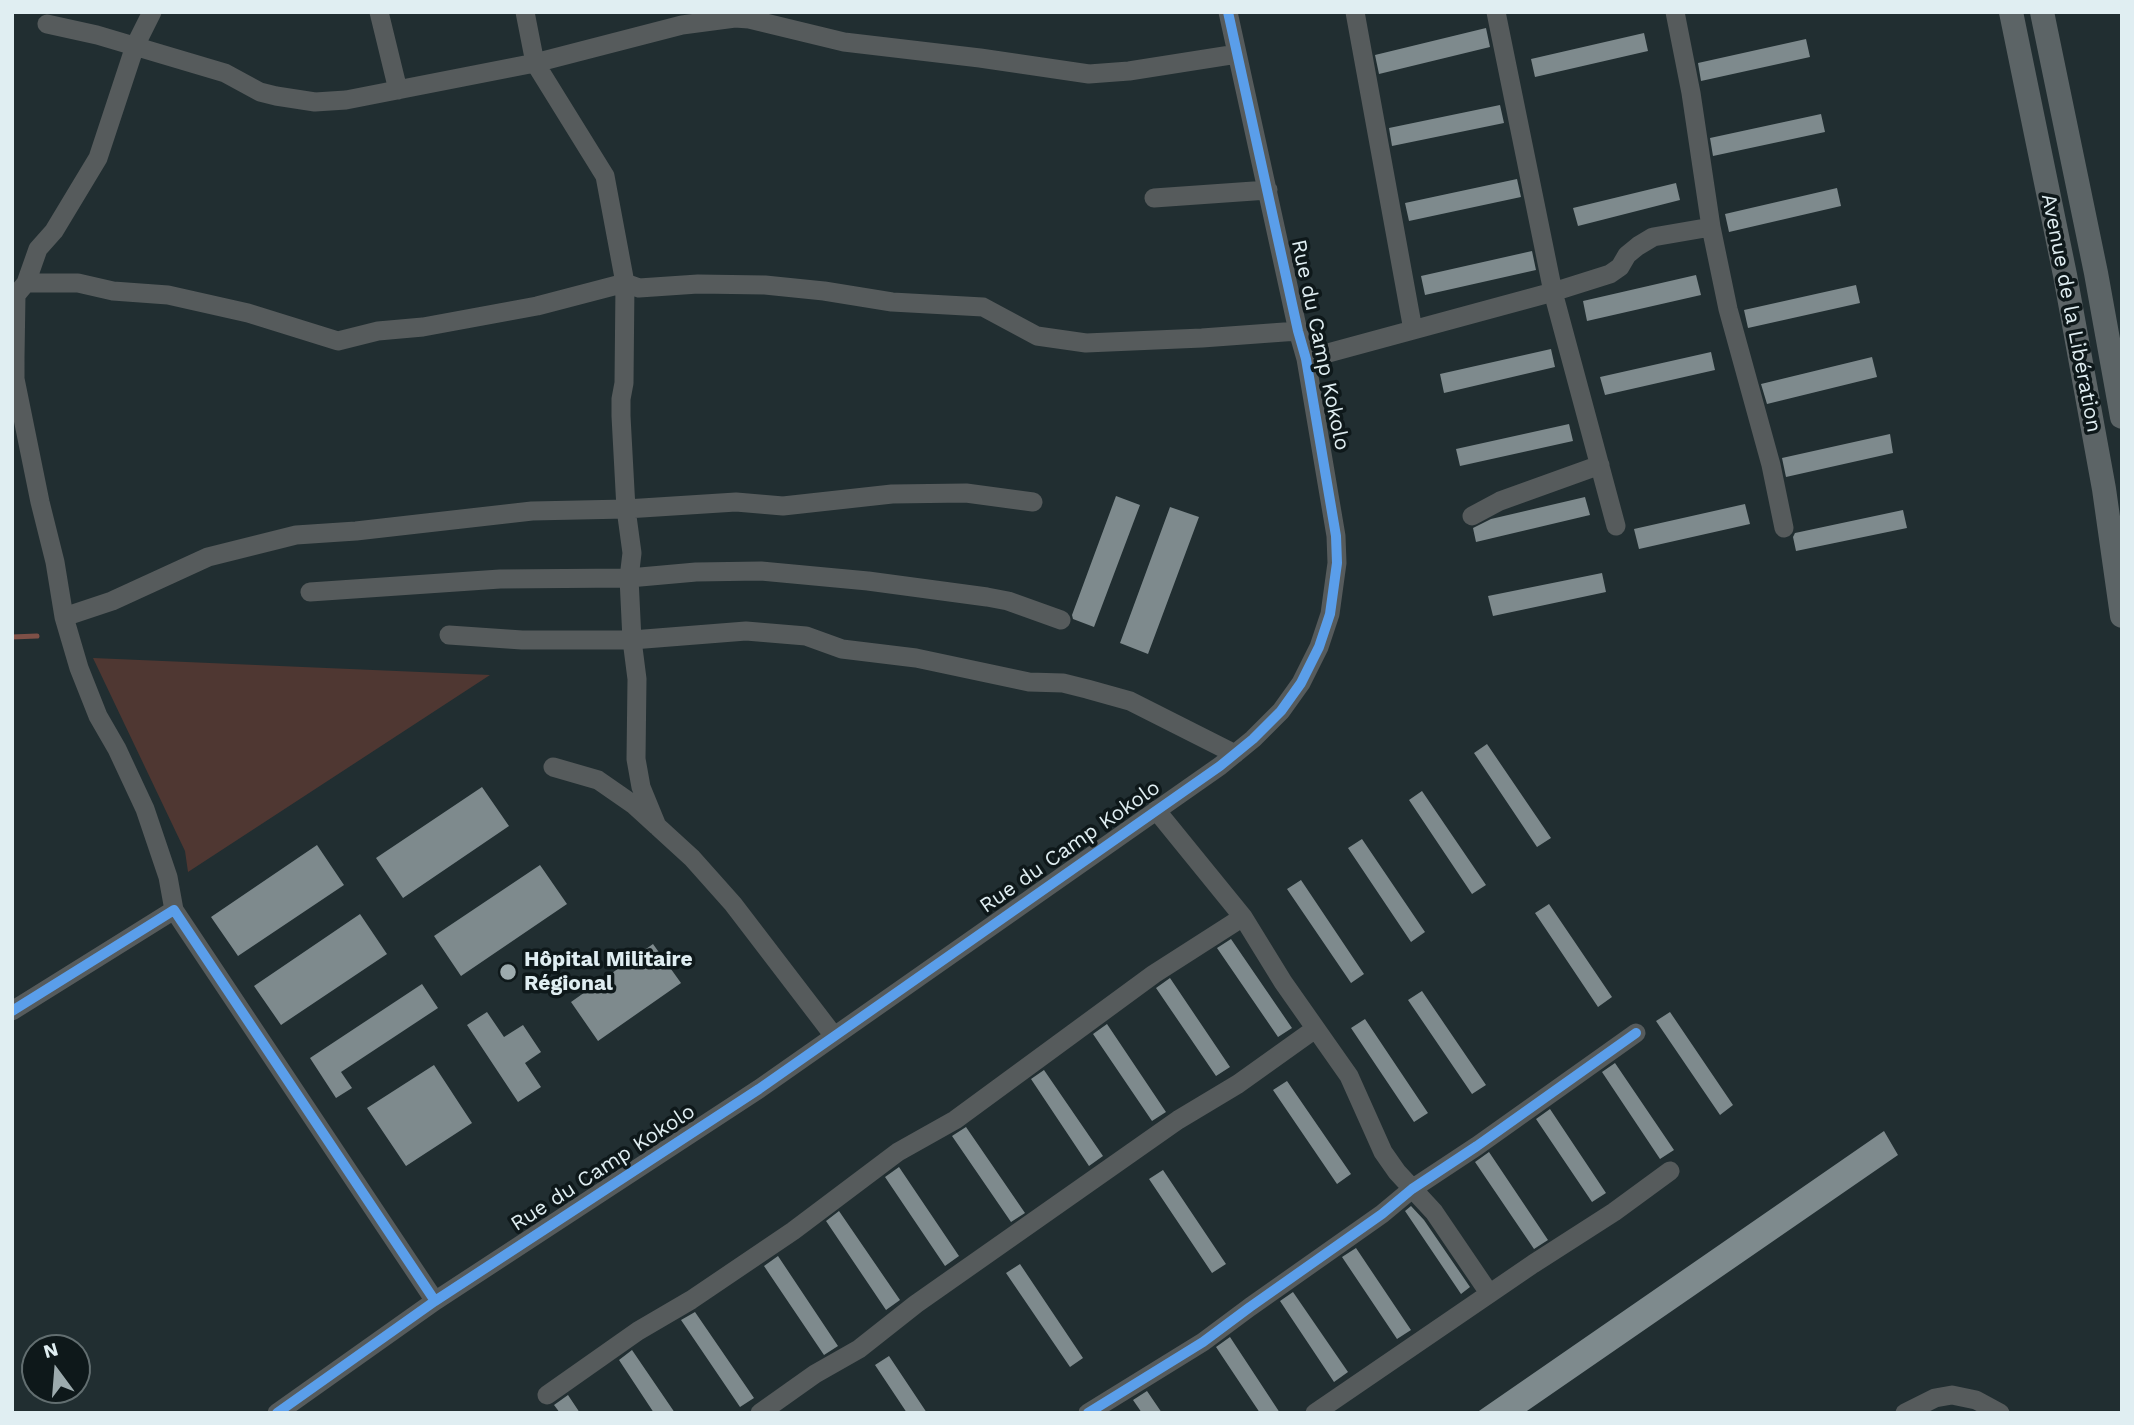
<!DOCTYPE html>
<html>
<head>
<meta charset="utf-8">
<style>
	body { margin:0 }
	#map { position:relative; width:2134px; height:1425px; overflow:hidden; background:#212e31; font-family:"Work Sans",sans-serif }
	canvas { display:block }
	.frame { position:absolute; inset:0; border:14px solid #e0eef2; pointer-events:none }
	.north { position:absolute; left:21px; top:1334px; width:70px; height:70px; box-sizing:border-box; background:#0e181a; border:2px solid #626e70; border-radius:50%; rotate:344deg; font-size:19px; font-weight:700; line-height:28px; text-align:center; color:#e0eef2 }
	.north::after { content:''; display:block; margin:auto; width:24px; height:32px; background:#9dabae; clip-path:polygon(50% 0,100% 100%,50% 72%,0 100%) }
</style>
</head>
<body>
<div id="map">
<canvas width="2134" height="1425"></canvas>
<div class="frame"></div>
<div class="north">N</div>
</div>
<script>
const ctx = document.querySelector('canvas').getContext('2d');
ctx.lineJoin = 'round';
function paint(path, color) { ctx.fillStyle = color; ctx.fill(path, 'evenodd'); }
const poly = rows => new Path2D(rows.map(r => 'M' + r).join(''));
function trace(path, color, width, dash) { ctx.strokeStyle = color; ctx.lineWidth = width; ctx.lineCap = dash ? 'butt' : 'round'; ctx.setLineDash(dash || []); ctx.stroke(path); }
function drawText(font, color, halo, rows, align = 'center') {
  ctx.font = font + ' "Work Sans",sans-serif'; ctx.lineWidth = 7; ctx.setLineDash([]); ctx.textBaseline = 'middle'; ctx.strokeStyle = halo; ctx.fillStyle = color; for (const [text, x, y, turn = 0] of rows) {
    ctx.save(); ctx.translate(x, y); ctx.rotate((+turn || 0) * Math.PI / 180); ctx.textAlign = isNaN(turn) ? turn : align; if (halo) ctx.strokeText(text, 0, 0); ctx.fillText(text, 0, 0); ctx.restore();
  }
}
const green = poly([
	[93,658,490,675,188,872,185,851]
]);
const stream = poly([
	[12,637,37,636]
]);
const building = poly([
	[1486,28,1490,47,1379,74,1375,55],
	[1644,33,1648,51,1535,77,1531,59],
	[1806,39,1810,57,1701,81,1698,63],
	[1500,105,1504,123,1392,146,1389,128],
	[1821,114,1825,132,1713,156,1710,138],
	[1517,179,1521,197,1409,221,1405,203],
	[1676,183,1680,200,1578,226,1573,208],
	[1837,188,1841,206,1729,232,1725,214],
	[1532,251,1536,270,1425,295,1421,276],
	[1696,275,1701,295,1587,321,1583,301],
	[1856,285,1860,303,1748,328,1744,310],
	[1551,349,1555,367,1444,393,1440,374],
	[1711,352,1715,370,1605,395,1600,377],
	[1872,357,1877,377,1767,404,1761,384],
	[1569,424,1573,441,1460,466,1456,449],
	[1890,434,1893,453,1786,477,1782,458],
	[1116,496,1140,505,1094,627,1073,619,1072,615],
	[1585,497,1590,515,1476,542,1473,528,1491,519],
	[1745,504,1750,524,1639,549,1634,529],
	[1170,507,1199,517,1148,654,1120,643],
	[1903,510,1907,528,1796,551,1793,537,1795,533],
	[1602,573,1606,592,1493,616,1488,596],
	[1487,744,1551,838,1537,847,1474,753],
	[482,787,509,826,403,898,376,858],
	[1422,791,1486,885,1472,894,1409,800],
	[1362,839,1425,932,1411,942,1348,848],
	[317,845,344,885,238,956,211,917],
	[540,865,567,904,461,976,434,936],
	[1301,880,1364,974,1351,983,1287,889],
	[1549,904,1612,997,1598,1007,1535,913],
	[360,914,387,954,281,1025,254,986],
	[1231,939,1292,1028,1278,1037,1217,948],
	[653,944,681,983,598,1041,571,1002],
	[1170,978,1230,1067,1216,1076,1156,988],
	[422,984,438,1008,341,1072,352,1088,336,1098,310,1058],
	[1422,991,1486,1085,1472,1094,1408,1000],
	[487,1012,504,1037,523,1025,541,1052,525,1063,541,1087,518,1102,467,1025],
	[1670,1012,1733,1105,1720,1115,1656,1021],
	[1365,1019,1428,1113,1414,1122,1351,1028],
	[1107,1024,1166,1112,1152,1121,1093,1034],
	[1615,1063,1674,1150,1660,1159,1602,1072],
	[434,1065,472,1123,406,1166,367,1108],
	[1044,1070,1103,1156,1089,1166,1031,1079],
	[1287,1081,1351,1174,1337,1184,1273,1090],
	[1550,1109,1606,1193,1592,1202,1536,1119],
	[966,1127,1025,1213,1011,1222,952,1136],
	[1884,1131,1898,1155,1524,1413,1476,1413],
	[1489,1152,1548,1240,1534,1249,1475,1162],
	[899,1167,959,1256,945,1266,885,1177],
	[1163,1170,1226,1264,1212,1273,1149,1179],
	[1411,1206,1424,1220,1470,1287,1461,1294,1405,1211],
	[839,1211,900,1300,886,1310,826,1221],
	[1356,1248,1411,1330,1397,1339,1342,1257],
	[778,1256,838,1346,824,1355,764,1266],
	[1020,1264,1083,1358,1070,1367,1006,1273],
	[1293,1292,1348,1372,1334,1382,1280,1301],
	[695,1312,754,1398,740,1407,681,1320],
	[1230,1337,1280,1413,1260,1413,1216,1347],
	[632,1350,675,1413,654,1413,619,1360],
	[889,1356,927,1413,907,1413,875,1365],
	[1147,1391,1162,1413,1142,1413,1133,1400],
	[568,1395,580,1413,560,1413,554,1405]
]);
const minor = poly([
	[152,12,135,46,98,158,54,231,38,249,26,283,16,295,15,357,15,379,40,502,55,562,64,617,79,668,98,716,117,749,145,809,168,877,174,910],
	[379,12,398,90],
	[525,12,535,63,605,176,625,283,624,383,621,399,621,416,626,509,632,553,629,578,632,640,637,679,636,759,641,787,657,826],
	[1355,12,1413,330],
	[1496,12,1553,292,1616,526],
	[1675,12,1691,93,1711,227,1728,309,1771,465,1784,528],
	[47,24,97,35,225,73,260,92,276,96,315,102,346,100,535,63,682,25,735,18,749,19,844,42,980,58,1089,74,1129,71,1237,54],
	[1154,198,1268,190],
	[26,283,78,283,113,291,168,295,248,313,338,341,378,331,423,327,537,306,625,283,639,288,698,284,765,285,824,291,892,302,983,307,1037,336,1086,343,1202,338,1298,331],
	[1306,359,1553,292,1610,274,1620,267,1627,255,1638,246,1653,237,1711,227],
	[1472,516,1500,501,1600,465],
	[310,592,500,579,629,578,696,572,761,571,868,581,987,597,1008,601,1061,620],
	[64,617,112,601,208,557,296,535,356,531,532,511,626,509,736,502,783,506,892,494,966,493,1033,502],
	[449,635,522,640,632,640,746,631,806,636,842,649,916,658,1029,682,1063,683,1087,689,1130,701,1235,754],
	[553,767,598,780,634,805,692,858,733,904,834,1036],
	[1156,810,1243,917,1283,982,1349,1076,1383,1152,1397,1172,1434,1212,1489,1293],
	[12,1011,174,910,435,1301],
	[547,1395,638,1331,691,1300,793,1231,898,1152,955,1120,1154,974,1243,917],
	[277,1413,435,1301,759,1089,1220,766,1253,739,1281,711,1301,683,1319,647,1330,614,1337,563,1336,536,1306,359,1298,331,1228,12],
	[760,1413,815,1374,859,1349,916,1304,1178,1120,1238,1084,1315,1029],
	[1088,1413,1203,1342,1250,1307,1382,1214,1412,1189,1477,1146,1636,1033],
	[1315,1413,1533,1264,1614,1212,1670,1171],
	[1905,1413,1935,1398,1952,1395,1976,1400,2000,1413]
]);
const major = poly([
	[2011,12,2065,275,2104,489,2122,616],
	[2042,12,2096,273,2122,417]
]);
const cycleway = poly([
	[12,1011,174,910,435,1301],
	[277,1413,435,1301,759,1089,1220,766,1253,739,1281,711,1301,683,1319,647,1330,614,1337,563,1336,536,1306,359,1298,331,1228,12],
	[1088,1413,1203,1342,1250,1307,1382,1214,1412,1189,1477,1146,1636,1033]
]);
const markers = [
	[508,972,9,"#9dabae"]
];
const streetNames = [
	["Avenue de la Libération",2071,313,79],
	["Rue du Camp Kokolo",1320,345,78],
	["Rue du Camp Kokolo",1070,847,-35],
	["Rue du Camp Kokolo",603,1168,-33]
];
const poiNames = [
	["Hôpital Militaire",524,960],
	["Régional",524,984]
];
paint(green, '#4f3732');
trace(stream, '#7e5047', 5);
paint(building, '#7e8a8d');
trace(minor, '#565b5c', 19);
trace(major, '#5c6466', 24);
trace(cycleway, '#5a9eea', 10);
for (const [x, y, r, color] of markers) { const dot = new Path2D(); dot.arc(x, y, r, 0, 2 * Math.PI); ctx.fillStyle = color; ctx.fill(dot); trace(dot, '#0e181a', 2.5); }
drawText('21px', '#e0eef2', '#0e181a', streetNames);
drawText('bold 21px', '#e0eef2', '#0e181a', poiNames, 'left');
</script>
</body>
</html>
